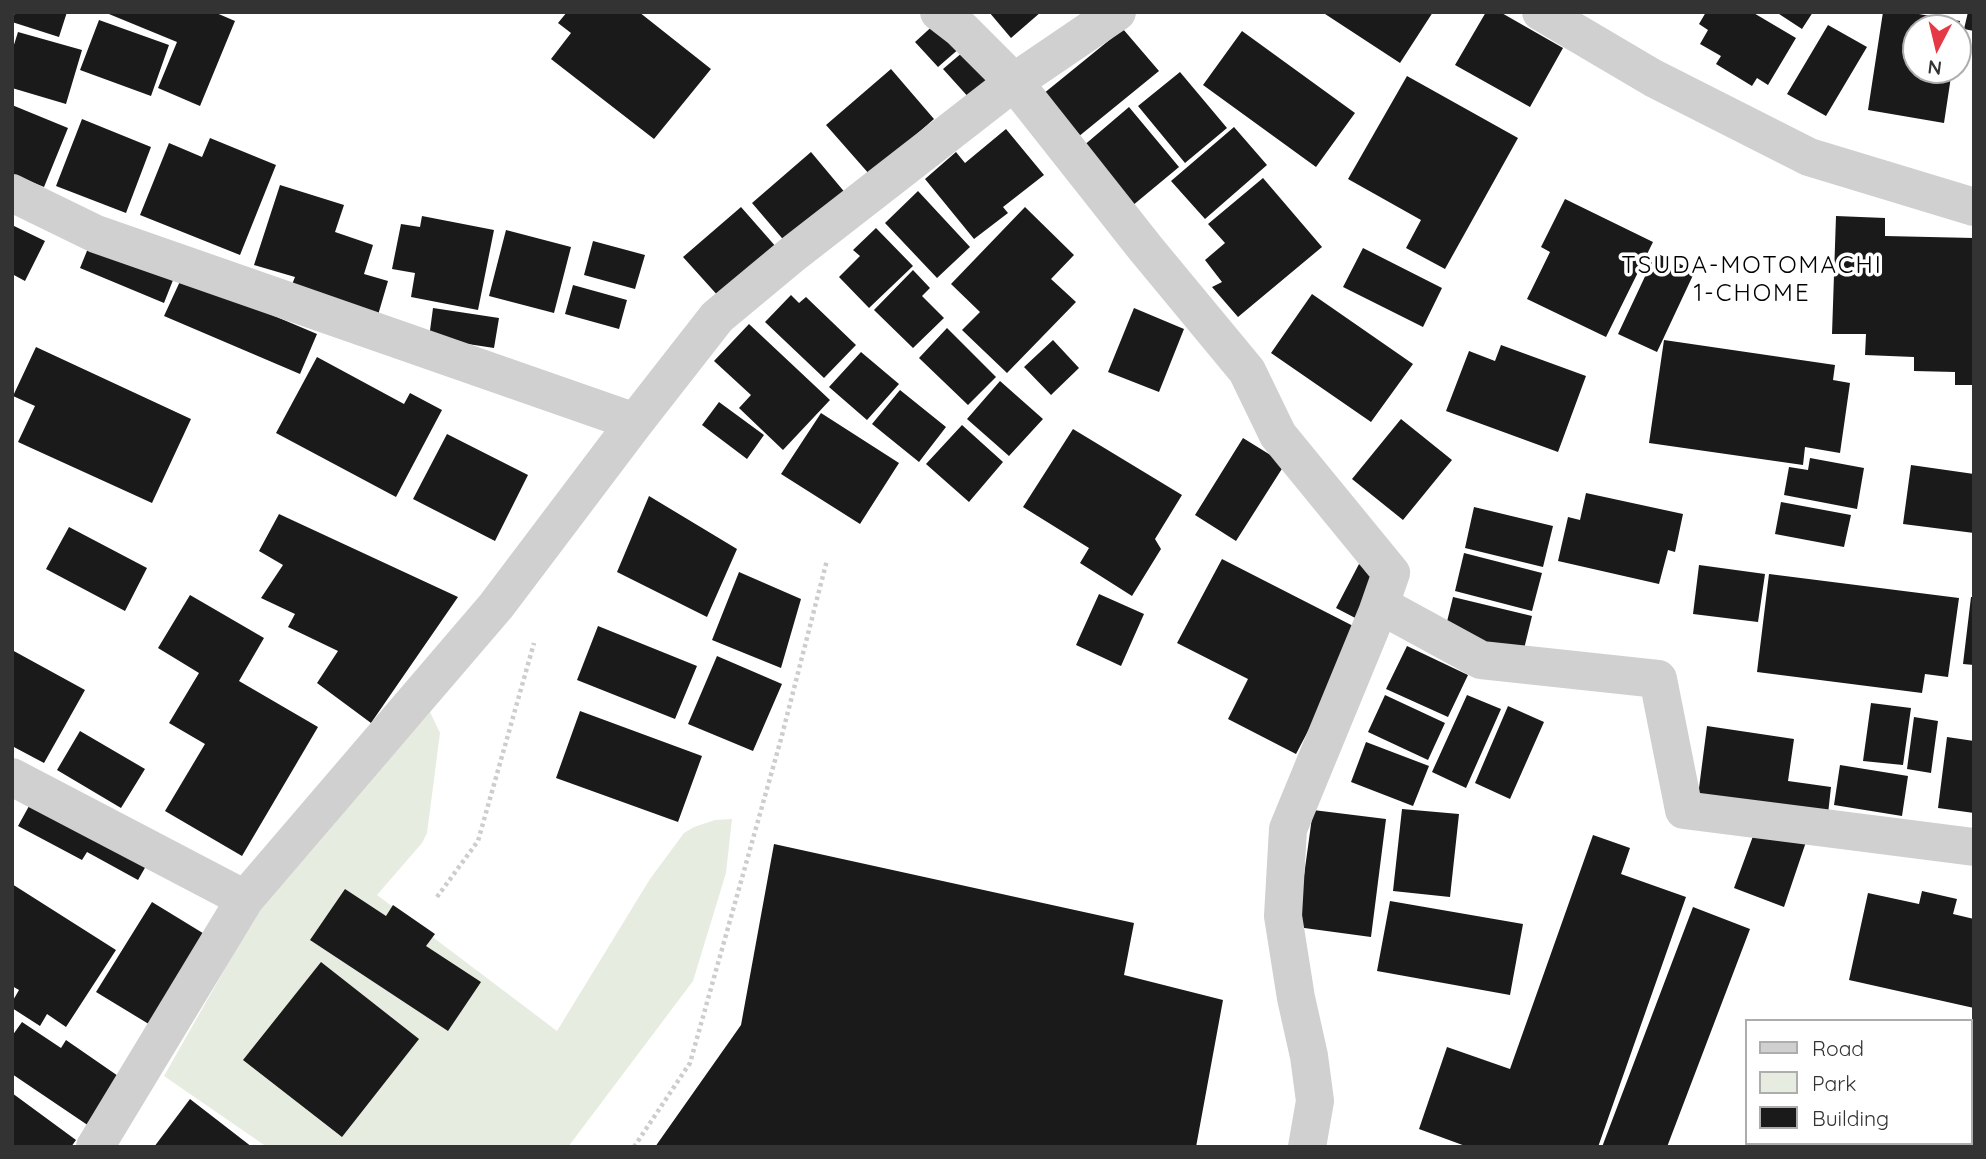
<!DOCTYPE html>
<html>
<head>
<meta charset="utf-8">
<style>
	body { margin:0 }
	#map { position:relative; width:1986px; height:1159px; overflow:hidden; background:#fff; font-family:Quicksand,sans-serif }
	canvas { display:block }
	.frame { position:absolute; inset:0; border:14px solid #333; pointer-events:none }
	.legend { position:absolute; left:1745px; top:1019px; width:228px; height:126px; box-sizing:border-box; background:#fff; border:2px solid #adadad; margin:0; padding:9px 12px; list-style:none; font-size:21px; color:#333 }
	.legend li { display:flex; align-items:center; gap:14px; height:35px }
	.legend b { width:35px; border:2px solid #adadad }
	.north { position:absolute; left:1902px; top:14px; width:70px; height:70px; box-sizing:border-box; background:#fff; border:2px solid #adadad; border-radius:50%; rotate:187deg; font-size:19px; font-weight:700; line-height:28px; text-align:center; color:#333 }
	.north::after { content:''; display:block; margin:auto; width:24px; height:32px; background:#e63946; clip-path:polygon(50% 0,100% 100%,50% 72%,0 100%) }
</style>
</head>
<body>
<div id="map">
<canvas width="1986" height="1159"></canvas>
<div class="frame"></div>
<ul class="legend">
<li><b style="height:9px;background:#d0d0d0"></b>Road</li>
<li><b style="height:19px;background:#e6ecdf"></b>Park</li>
<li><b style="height:19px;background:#1a1a1a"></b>Building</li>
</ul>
<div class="north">N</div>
</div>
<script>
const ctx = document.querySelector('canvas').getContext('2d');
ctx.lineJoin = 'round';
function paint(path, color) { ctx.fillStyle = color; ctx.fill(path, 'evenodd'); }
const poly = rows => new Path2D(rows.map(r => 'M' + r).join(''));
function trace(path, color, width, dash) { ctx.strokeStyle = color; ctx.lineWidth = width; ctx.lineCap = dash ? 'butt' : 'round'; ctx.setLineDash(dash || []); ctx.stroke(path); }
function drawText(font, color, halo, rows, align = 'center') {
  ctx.font = font + ' Quicksand,sans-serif'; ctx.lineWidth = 7; ctx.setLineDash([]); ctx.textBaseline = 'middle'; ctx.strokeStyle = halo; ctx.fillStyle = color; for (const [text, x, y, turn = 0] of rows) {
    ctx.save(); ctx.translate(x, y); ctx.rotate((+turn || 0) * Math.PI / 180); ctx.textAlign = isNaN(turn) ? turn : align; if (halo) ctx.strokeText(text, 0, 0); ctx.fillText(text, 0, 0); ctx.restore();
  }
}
const green = poly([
	[430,712,440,733,427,833,422,843,377,895,557,1031,650,879,684,833,694,827,715,820,732,819,726,873,693,981,568,1147,267,1147,164,1076,259,909]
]);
const building = poly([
	[15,12,67,12,59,37,12,22],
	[104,12,214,12,235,21,200,106,158,88,177,42],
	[567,12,639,12,711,69,654,139,551,59,571,33,558,23],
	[989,12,1041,12,1011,38],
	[1322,12,1433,12,1400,63],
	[1486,12,1500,12,1563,48,1530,107,1455,65],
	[1706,12,1752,12,1796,38,1768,85,1757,78,1752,86,1716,64,1721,56,1700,44,1708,30,1699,24],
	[1776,12,1813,12,1802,29],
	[1883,12,1907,12,1960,21,1958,28,1916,28,1916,70,1952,70,1944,123,1868,110],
	[1968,12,1974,12,1974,31,1964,29],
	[99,20,169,45,151,96,80,70],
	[938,21,961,47,938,67,915,42],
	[1828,25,1867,47,1826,116,1787,94],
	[1123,29,1159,71,1078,137,1043,94],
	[1242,31,1355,113,1316,167,1203,85],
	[18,32,82,50,66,104,12,88,12,51],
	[970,46,997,78,971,100,943,69],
	[891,69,934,119,870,175,826,125],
	[1180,72,1227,128,1185,163,1138,106],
	[1407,76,1518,138,1445,269,1406,248,1421,220,1348,179],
	[12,105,68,128,44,187,12,174],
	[1129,107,1179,167,1132,206,1082,147],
	[82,119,151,147,126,213,56,186],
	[1234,127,1267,165,1205,219,1171,181],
	[1006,129,1044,175,1003,207,1008,213,974,239,925,179,956,152,965,163],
	[210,138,276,165,240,255,140,215,169,143,202,157],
	[811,152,847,195,787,244,752,203],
	[1263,178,1322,247,1238,317,1212,287,1222,282,1205,260,1225,243,1208,224],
	[280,185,344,205,335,232,373,245,364,274,388,281,378,315,291,287,295,277,254,265],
	[918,191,970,247,937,278,885,223],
	[1565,199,1653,242,1606,337,1527,299,1550,252,1541,247],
	[741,207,777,248,720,298,683,257],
	[1025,207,1074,255,1051,279,1076,302,1007,373,962,330,980,312,951,284],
	[422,216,494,230,478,310,411,297,415,273,392,269,401,224,420,227],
	[1836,216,1885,218,1885,236,1974,238,1974,385,1955,385,1955,372,1914,371,1914,357,1865,355,1866,334,1832,334],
	[12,225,45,241,25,281,12,274],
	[876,228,913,266,869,308,839,277,860,256,853,250],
	[506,230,571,247,554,313,489,296],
	[91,241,175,275,164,303,80,268],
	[593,241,645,255,635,289,584,275],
	[1363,248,1442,288,1423,327,1343,287],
	[1656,253,1695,271,1657,352,1618,334],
	[913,270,930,288,922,296,944,318,913,348,874,310],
	[182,277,317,334,300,374,164,316],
	[573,285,627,300,619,329,565,314],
	[1312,294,1413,364,1371,422,1271,353],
	[791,295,799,303,806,297,856,345,824,378,765,322],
	[433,308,499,318,494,348,429,338],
	[1134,308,1184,329,1159,392,1108,372],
	[749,324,830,400,783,450,739,408,751,395,714,361],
	[947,328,996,377,968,405,919,358],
	[1053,340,1079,368,1051,395,1024,367],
	[1664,340,1835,365,1833,380,1850,383,1840,453,1805,447,1803,465,1649,443],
	[1501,345,1586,376,1558,452,1446,411,1469,351,1495,361],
	[36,347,191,419,152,503,18,442,35,406,13,396],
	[861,352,899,384,867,420,829,387],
	[317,357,404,404,410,393,442,410,396,497,276,433],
	[1000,381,1043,419,1009,456,967,419],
	[900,390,946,427,919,462,872,424],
	[719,402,764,435,747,459,702,425],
	[821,413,899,463,860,524,781,474],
	[1401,419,1452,460,1403,520,1352,479],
	[962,425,1003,462,969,502,926,464],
	[1073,429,1182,495,1155,539,1161,549,1132,596,1080,563,1089,548,1023,507],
	[447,434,528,475,495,541,413,499],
	[1243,438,1285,464,1236,541,1195,515],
	[1810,458,1864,468,1857,509,1784,495,1789,467,1808,470],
	[1911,465,1974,474,1974,533,1903,524],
	[1586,493,1683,514,1675,552,1668,550,1659,584,1558,561,1568,517,1580,520],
	[649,496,737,549,707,617,617,572],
	[1781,502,1851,515,1844,547,1775,534],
	[1474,507,1553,526,1543,567,1465,548],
	[279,514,458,597,371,723,317,683,338,651,288,627,295,614,261,598,283,565,259,551],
	[69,527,147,568,125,611,46,569],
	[1464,553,1542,573,1532,611,1455,591],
	[1222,559,1361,630,1296,754,1228,719,1248,679,1177,643],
	[1359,564,1385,578,1363,622,1336,608],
	[1699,565,1765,574,1758,622,1693,614],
	[739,572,801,599,781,668,712,640],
	[1769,574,1959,598,1948,677,1925,674,1922,693,1757,672],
	[1099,594,1144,614,1121,666,1076,645],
	[190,595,264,638,239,681,318,727,242,856,165,811,205,744,169,723,199,673,158,648],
	[1453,597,1532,616,1523,653,1444,634],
	[1971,597,1974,597,1974,665,1963,664],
	[598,626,697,666,675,719,577,680],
	[1407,646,1468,675,1448,717,1386,689],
	[12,650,85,690,44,763,12,746],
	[717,656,782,684,753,751,688,724],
	[1385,695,1445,723,1428,760,1368,732],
	[1467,695,1501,709,1466,788,1432,772],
	[1871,703,1911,708,1903,765,1863,761],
	[1508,706,1544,722,1510,799,1475,783],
	[580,711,702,756,678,822,556,778],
	[1914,717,1938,721,1931,773,1907,769],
	[1707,726,1794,739,1788,781,1831,787,1828,814,1698,796],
	[80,731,145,769,121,808,57,770],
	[1947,737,1974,741,1974,813,1938,808],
	[1366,742,1429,766,1413,806,1351,782],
	[1840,765,1908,776,1902,816,1834,805],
	[34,797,150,859,138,880,87,852,82,860,18,826],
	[1402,809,1459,814,1450,897,1393,891],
	[1313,810,1386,819,1371,937,1297,927],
	[1756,828,1808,836,1784,907,1734,888],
	[1593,835,1630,848,1621,874,1686,897,1598,1147,1468,1147,1419,1129,1447,1047,1510,1069],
	[774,844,1134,923,1124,975,1223,1000,1196,1147,655,1147,741,1025],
	[12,884,116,950,66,1027,47,1014,40,1026,12,1008,12,1002,19,990,12,986],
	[345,889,386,916,393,905,435,934,426,946,481,982,448,1031,310,940],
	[1922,891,1957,899,1953,914,1974,919,1974,1008,1849,980,1868,893,1919,904],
	[1390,901,1523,924,1510,995,1377,971],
	[152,902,206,935,152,1026,96,992],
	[1693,907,1750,929,1667,1147,1602,1147],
	[321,962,419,1039,342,1137,243,1060],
	[22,1022,61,1048,66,1040,121,1078,89,1126,12,1074,12,1036],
	[12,1093,76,1140,71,1147,12,1147],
	[190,1099,252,1147,154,1147]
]);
const path = poly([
	[437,897,478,841,534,643],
	[634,1147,690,1063,781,739,827,560]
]);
const minor = poly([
	[939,12,961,29,1014,82,1146,249,1247,371,1278,435,1391,573,1377,613,1288,829,1283,916,1296,998,1309,1056,1315,1101,1307,1147],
	[1541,12,1653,78,1809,157,1974,207],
	[12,193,96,234,635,422],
	[1380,605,1481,660,1658,679,1684,810,1974,847],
	[12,777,245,899],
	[95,1147,245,899,496,606,635,422,717,317,794,253,1014,82,1117,12]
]);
const neighbourhoodNames = [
	["TSUDA-MOTOMACHI",1752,266],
	["1-CHOME",1752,294]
];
paint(green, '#e6ecdf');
paint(building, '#1a1a1a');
trace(path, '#cdcdcd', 4.5, [3.5, 3.5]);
trace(minor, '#d0d0d0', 38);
ctx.letterSpacing = '2px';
drawText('24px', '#000', '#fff', neighbourhoodNames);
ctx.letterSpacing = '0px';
</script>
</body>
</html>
